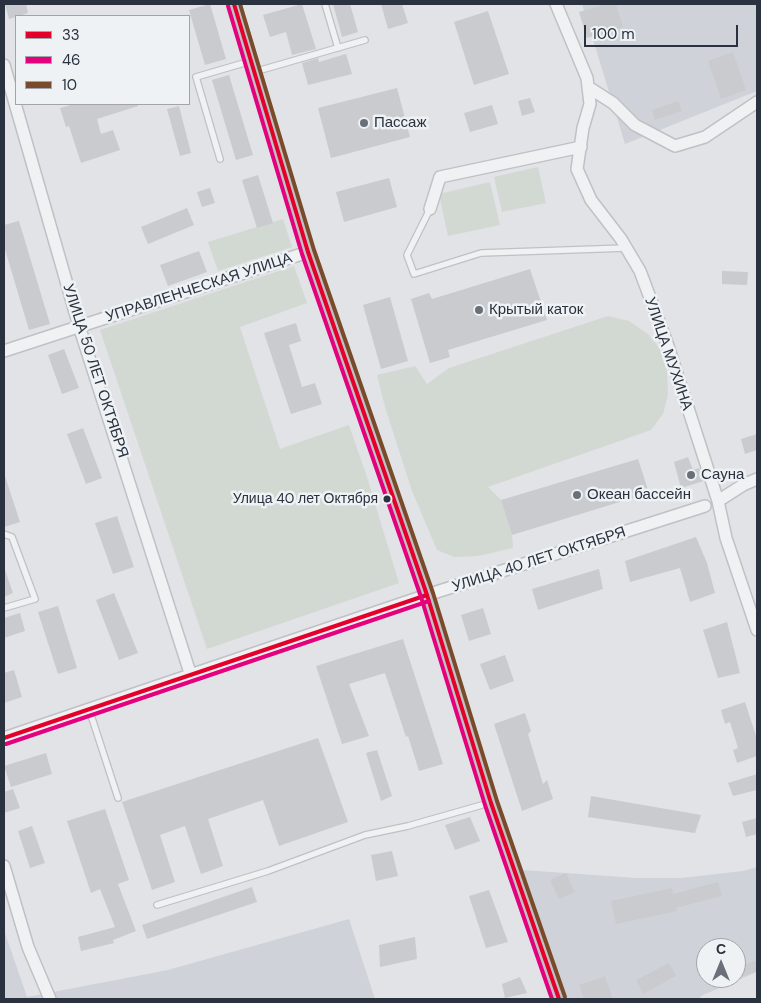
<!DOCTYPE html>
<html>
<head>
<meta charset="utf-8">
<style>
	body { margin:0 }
	#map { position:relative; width:761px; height:1003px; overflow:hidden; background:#e1e3e6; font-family:"DM Sans",sans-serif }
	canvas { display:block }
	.frame { position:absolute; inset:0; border:5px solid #29323e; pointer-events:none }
	.legend { position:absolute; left:15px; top:15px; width:175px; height:90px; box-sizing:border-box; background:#eff2f5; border:1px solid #a0a5ac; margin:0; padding:6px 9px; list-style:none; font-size:15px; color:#29323e }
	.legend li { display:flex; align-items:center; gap:10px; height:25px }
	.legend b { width:25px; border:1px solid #a0a5ac }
	.north { position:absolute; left:696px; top:938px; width:50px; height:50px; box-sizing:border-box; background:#eff2f5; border:1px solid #a0a5ac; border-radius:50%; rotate:0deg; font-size:14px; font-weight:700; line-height:20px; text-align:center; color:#29323e }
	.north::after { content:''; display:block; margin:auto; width:18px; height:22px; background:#697079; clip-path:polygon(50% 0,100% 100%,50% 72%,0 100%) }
	.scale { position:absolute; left:584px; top:25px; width:154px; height:22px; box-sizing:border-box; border:2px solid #29323e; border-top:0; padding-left:6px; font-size:15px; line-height:18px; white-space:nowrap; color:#29323e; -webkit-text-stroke:4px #eff2f5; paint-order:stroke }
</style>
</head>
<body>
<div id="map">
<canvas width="761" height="1003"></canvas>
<div class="frame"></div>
<ul class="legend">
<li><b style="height:6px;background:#e4002b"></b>33</li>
<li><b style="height:6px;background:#e5007d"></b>46</li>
<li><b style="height:6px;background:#7a4b2a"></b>10</li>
</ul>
<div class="north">С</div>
<div class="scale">100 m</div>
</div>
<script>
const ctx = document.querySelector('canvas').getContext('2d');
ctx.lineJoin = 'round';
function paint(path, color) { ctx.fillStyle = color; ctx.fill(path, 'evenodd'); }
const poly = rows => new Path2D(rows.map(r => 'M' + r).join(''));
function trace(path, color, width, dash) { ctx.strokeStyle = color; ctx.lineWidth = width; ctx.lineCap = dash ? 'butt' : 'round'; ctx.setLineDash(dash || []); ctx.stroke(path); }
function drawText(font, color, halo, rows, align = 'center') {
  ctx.font = font + ' "DM Sans",sans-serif'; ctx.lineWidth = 5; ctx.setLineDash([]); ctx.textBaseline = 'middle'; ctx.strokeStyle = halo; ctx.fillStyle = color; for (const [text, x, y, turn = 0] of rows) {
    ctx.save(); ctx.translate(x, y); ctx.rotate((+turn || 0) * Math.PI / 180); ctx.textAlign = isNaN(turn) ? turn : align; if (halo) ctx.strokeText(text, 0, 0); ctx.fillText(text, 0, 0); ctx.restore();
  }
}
const built = poly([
	[582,4,757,4,757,91,625,144],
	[757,867,757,972,703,995,698,999,567,999,523,870,637,878,681,878,743,871],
	[706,948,736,948,736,978,706,978],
	[349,919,375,999,4,999,4,930,27,997,168,970]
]);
const green = poly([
	[538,167,546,203,502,212,494,177],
	[490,182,500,225,448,236,439,194],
	[283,219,292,247,218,271,208,242],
	[294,266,307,303,240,327,280,449,349,425,367,477,399,583,207,649,100,330],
	[608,316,629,321,648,334,660,349,667,372,668,395,663,414,651,430,488,487,501,500,512,535,513,548,478,556,454,557,437,550,412,491,385,407,377,375,415,366,427,384,449,368]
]);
const building = poly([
	[5,4,26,4,28,13,9,19],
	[210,4,226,59,205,65,189,10],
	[302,4,316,49,292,55,286,32,270,37,263,15],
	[333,4,350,4,358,32,342,37],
	[381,4,402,4,408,23,388,29],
	[607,4,616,4,623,27,587,38,579,12],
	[488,11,509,74,474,85,454,22],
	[733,52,746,90,721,99,708,61],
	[346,54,352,74,308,85,302,63,318,58,319,62],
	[229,75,253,155,236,160,212,80],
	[397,88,410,137,331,158,318,108],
	[530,98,535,112,522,116,518,101],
	[678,101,682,111,655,120,652,110],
	[74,104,138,104,138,106,97,119,101,134,113,130,120,150,81,163,69,126,66,127,60,108],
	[492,105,498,124,470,132,464,113],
	[179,106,191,153,180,156,167,109],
	[258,175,273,223,257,228,242,180],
	[389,178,397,207,344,222,336,192],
	[210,188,215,203,202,207,197,192],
	[187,208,194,225,148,244,141,227],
	[19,221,50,324,29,330,4,246,4,225],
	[199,251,207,272,168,286,160,265],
	[530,269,547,320,448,350,450,357,430,363,411,299,429,293,432,299],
	[722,271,748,272,747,285,722,284],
	[390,297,408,361,381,369,363,305],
	[296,323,301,341,289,345,302,387,315,383,322,404,291,414,264,333],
	[64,349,79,388,62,394,48,355],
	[83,428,102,478,86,484,67,434],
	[757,434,757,450,745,454,741,439],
	[688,457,693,470,699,468,704,481,681,488,674,462],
	[638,459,649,493,512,535,501,500],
	[4,476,5,476,20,522,4,527],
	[117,516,134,567,113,574,95,523],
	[696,537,707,563,715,593,690,602,680,568,630,582,625,561],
	[599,569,603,589,538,610,532,589],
	[4,570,5,570,13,593,4,597],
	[114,593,138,653,119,660,96,600],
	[58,606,77,668,58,674,38,612],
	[483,608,491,634,469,641,461,615],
	[20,613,25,631,4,638,4,618],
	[727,622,740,673,718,678,703,630],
	[403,639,443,764,419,771,408,736,406,737,385,673,349,684,369,736,342,744,316,666],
	[505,655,514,681,490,690,480,664],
	[14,670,22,697,4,703,4,673],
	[745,702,757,739,757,756,737,763,733,750,738,748,730,722,725,724,721,710],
	[525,713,531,731,528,734,543,784,547,780,553,799,522,811,494,724],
	[318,738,348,822,279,846,263,800,208,819,223,866,201,874,185,826,160,835,175,882,152,890,122,802],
	[377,750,392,796,381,801,366,753],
	[46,753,52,774,11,787,4,766],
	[757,774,757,790,733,796,728,783],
	[13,789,20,808,4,813,4,792],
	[591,796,701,815,695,833,588,817],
	[105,809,129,880,118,884,136,931,113,940,114,943,81,951,78,937,115,927,100,889,91,893,67,821],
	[470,817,480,841,455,850,445,825],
	[757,818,757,834,746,837,742,822],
	[32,826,45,863,30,868,18,831],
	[392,851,398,876,376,881,371,855],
	[566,873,575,892,559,899,550,880],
	[718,882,722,896,676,908,677,911,616,924,611,901,672,888,673,894],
	[252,887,257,902,147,939,142,925],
	[489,890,508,942,486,948,469,896],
	[415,937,417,959,380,967,379,945],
	[757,960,757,971,736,979,736,968],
	[669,963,676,976,643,994,636,980],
	[605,976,613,999,584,999,579,985],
	[520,977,527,993,505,998,502,984]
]);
const lane = poly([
	[325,4,338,48],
	[254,72,365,40],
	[220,159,196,77,251,61],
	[430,209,407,255,414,274,481,253,626,248],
	[4,534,12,537,35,599,4,608],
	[89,709,118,798],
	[157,905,268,871,365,835,408,826,489,803]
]);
const street = poly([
	[556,4,587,78,590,104,583,128,577,169,591,200,621,239,640,271,667,343,718,501,726,538,757,630],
	[4,65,79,326,191,676],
	[588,87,613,103,635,125,675,146,705,137,757,102],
	[430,209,440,177,581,147],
	[4,351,308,252],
	[718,501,743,485,757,479],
	[4,738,427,595,705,506],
	[4,866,28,947,50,999]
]);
const secondary = poly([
	[234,4,308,252,427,595,491,803,559,999]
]);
const bus1 = poly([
	[234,4,308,252,427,595,491,803,559,999],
	[4,738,427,595]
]);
const bus2 = poly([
	[228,6,302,254,421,597,485,805,552,999],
	[6,744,429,601]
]);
const bus3 = poly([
	[240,4,314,250,433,593,497,801,565,997]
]);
const markers = [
	[364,123,5,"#697079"],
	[479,310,5,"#697079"],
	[691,475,5,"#697079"],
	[577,495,5,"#697079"],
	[387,499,4.5,"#29323e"]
];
const busNames = [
	["Улица 40 лет Октября",378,499]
];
const poiNames = [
	["Пассаж",374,123],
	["Крытый каток",489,310],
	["Сауна",701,475],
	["Океан бассейн",587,495]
];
const streetNames = [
	["УПРАВЛЕНЧЕСКАЯ УЛИЦА",199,288,-18],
	["УЛИЦА МУХИНА",668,354,71],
	["УЛИЦА 50 ЛЕТ ОКТЯБРЯ",95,371,72],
	["УЛИЦА 40 ЛЕТ ОКТЯБРЯ",539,560,-18]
];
paint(built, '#cfd3d9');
paint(green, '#d2d9d2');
paint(building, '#c9cbce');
trace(lane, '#bfc1c4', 8);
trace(street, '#bfc1c4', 14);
trace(lane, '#f0f1f3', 5.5);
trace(street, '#f0f1f3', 11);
trace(secondary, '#bfc2c5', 15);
trace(bus1, '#e4002b', 4);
trace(bus2, '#e5007d', 4);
trace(bus3, '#7a4b2a', 4);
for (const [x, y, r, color] of markers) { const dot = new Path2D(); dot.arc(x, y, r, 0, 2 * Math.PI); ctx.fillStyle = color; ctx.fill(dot); trace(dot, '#eff2f5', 2); }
drawText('14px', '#29323e', '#eff2f5', busNames, 'right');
drawText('15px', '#29323e', '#eff2f5', poiNames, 'left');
drawText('15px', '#29323e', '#eff2f5', streetNames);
</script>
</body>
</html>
